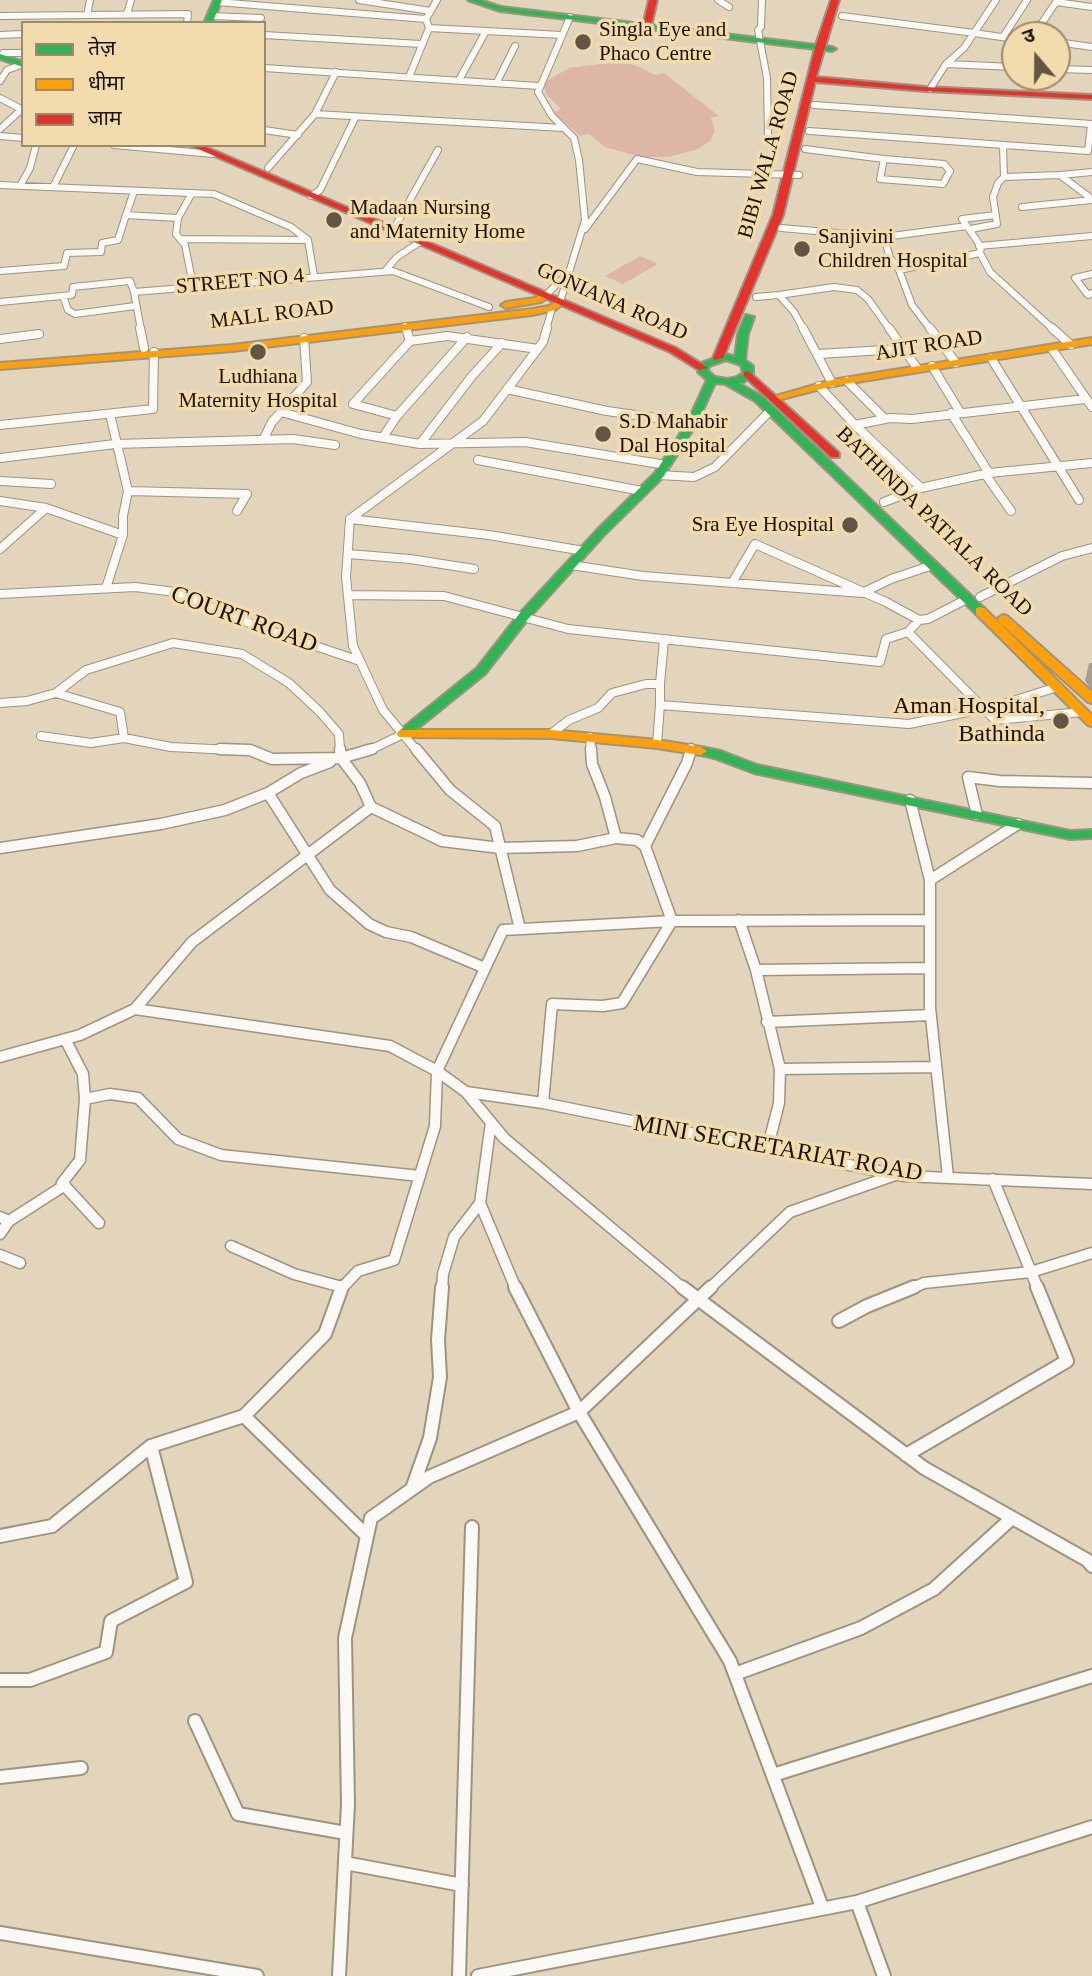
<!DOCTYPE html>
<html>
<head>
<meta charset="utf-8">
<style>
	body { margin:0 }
	#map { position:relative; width:1092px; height:1976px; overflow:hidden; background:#e2d5bc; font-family:Georgia,"Noto Sans Devanagari",serif }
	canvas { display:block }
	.legend { position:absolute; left:21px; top:21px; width:245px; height:126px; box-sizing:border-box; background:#f2dbac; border:2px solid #9c8b68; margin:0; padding:9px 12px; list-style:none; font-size:21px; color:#1a1202 }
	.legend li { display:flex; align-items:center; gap:14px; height:35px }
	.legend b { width:35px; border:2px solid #9c8b68 }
	.north { position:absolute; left:1001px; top:21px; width:70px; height:70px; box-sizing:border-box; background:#f2dbac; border:2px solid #9c8b68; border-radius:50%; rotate:340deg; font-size:19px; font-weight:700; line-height:28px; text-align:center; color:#1a1202 }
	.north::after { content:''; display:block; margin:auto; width:24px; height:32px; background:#605643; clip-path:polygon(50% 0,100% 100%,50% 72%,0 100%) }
</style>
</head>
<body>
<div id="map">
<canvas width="1092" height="1976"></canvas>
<ul class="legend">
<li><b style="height:9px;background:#30b455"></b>तेज़</li>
<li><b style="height:9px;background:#ff9f0a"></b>धीमा</li>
<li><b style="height:9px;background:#e5322d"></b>जाम</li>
</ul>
<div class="north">उ</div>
</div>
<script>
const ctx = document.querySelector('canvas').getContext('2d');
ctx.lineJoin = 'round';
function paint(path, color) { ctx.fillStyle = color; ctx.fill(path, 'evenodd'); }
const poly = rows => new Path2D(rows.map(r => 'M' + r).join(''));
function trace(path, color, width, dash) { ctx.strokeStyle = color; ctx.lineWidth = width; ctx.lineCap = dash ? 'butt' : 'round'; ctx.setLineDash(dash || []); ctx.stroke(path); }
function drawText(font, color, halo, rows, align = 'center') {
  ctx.font = font + ' Georgia,serif'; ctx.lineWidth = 7; ctx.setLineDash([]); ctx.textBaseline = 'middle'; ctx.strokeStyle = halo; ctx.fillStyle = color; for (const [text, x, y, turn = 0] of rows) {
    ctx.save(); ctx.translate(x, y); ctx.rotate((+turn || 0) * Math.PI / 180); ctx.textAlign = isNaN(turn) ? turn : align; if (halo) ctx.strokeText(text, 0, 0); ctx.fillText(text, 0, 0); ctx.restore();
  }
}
const green = poly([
	[616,62,635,65,655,75,664,73,719,116,711,118,715,131,710,141,698,149,669,157,641,157,605,147,589,134,580,136,553,112,561,109,546,94,543,83,569,68],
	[640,256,658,264,623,284,605,276]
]);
const streetFar3 = poly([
	[359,0,431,11],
	[437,0,426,19,429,28,562,35],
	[718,0,729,7],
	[762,0,761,27,758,30,767,78,768,136],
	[217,2,426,19],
	[127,14,131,0],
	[87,15,188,14,187,23],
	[0,16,87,15,90,0],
	[211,16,261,18],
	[842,16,974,33,996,0],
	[0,35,23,34],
	[264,35,421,44],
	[1034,35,1056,2,1092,7],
	[1003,37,1027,0],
	[1015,39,974,33,964,48,946,64,1015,67],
	[1057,42,1092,47],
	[3,53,23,53],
	[264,68,539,86],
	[1057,69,1092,70],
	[409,77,429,28],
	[459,80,486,31],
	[0,81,7,70,21,65],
	[497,82,515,46],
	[930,89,946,64],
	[0,98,23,110],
	[814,105,1092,124],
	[315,114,563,128],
	[0,129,22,109],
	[264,130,298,135],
	[809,131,1088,151,1091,124],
	[0,136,23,138],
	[114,145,213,154],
	[1003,146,1004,177,1060,175],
	[805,149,884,159],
	[884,159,944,164,950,171,943,184,880,179,884,159],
	[268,168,315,114,336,72],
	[1092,172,1060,175,1092,199],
	[0,185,214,194,291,227,308,240,314,276],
	[20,186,30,168,36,145],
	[53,187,74,145],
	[134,191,126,215,178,218],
	[192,193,178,218,176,234,185,245,193,285],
	[311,196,320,190,355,118],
	[1022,207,1092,200],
	[397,223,438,150],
	[967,226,962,219,996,215],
	[781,228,884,237,967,226,981,247,980,253,990,272,1054,330],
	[585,229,637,159,697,172,799,175],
	[971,229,997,224,993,197,998,183,1004,177],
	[884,237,890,258,899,270,912,305,931,330],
	[180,239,308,240],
	[979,246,1092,236],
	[899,270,980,253],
	[0,271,64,266,67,253,101,252,102,243,118,240,126,215],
	[385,271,397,257,420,242],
	[1092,274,1075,278,1088,295,1092,293],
	[134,292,141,330],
	[546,295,566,275],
	[63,296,68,310,75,314,135,306],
	[756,297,779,295],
	[0,302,72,295,73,287,130,281,134,292,393,271,489,307],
	[560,302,585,220,579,160,574,138,552,116,538,92,570,17],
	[405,326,406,330],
	[546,330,552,308],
	[804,330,794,312,779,295,834,287,857,290,868,299,890,330]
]);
const streetFar2 = poly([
	[140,328,144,348],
	[803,328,832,383],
	[889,328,917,368],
	[930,328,956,363],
	[1052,328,1071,345],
	[304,338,307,382,281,412,361,434,420,444,525,442,666,465],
	[0,339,39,334],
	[410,341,447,336,538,349],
	[1052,349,1092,407],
	[818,354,901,349],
	[991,358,1079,500],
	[932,366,960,412],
	[847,381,885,419],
	[819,386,855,425,921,488],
	[507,389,607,411,692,423],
	[951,413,989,473],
	[397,416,353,404,410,341,406,328],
	[0,425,153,409,154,352],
	[855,425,890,418,912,419,1085,399],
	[383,437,397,416,467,337],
	[263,440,272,422,281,412],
	[420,444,472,376,502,343],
	[0,458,115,444,293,439,335,445],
	[478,460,642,491],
	[985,474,1011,511],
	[659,475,694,477,715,467,770,411],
	[0,481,51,484],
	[128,491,247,494,237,511],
	[0,501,46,508,123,535],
	[884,502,921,488,989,473,1092,463],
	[350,519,489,535,584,551],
	[0,549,46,508],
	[348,554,410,559,474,569],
	[571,565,643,576,862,593,891,579,933,565],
	[732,583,755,544,886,602,919,620],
	[106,588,123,535,123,516,128,491,110,414],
	[0,594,135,587,175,592,259,627,360,661],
	[348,595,444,596,568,629,880,662,886,639,908,632,919,620,928,619,967,599],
	[980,597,1062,556,1092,548],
	[908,632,995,720,1082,712],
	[660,684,664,640],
	[56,693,86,670,173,643,242,654,289,683,320,712,339,734,340,751],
	[0,703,27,701,56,693,120,712,124,738],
	[551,734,569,720,598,708,612,693,646,684,660,684,660,705,909,724,997,706,1057,687],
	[41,736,91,743,124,738,171,747,252,751],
	[590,737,591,751],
	[657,744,660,705],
	[368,751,403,734],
	[417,751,383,710,353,646,346,577,350,519,483,421,543,342,547,328]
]);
const streetFar1 = poly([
	[220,749,250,750,272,759,341,758,372,749],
	[416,749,450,790,495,826,520,929],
	[591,749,592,764,605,797,616,838],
	[268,793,330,890,369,924,386,932,411,937,485,968],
	[910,800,930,880],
	[371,807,442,841,500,848,577,846,616,838,637,840,645,846,672,921,622,1003,603,1006,552,1004,543,1103],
	[977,815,968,777,1000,781,1092,783],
	[645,846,687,763,691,749],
	[0,848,161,824,225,810,268,793,301,773,330,762],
	[739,920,756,970,780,1069,779,1103,767,1150],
	[756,970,930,968],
	[135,1009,192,942,371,807,360,783,341,758,340,749],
	[767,1022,931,1015],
	[65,1039,83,1074,85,1099,80,1160,62,1183,99,1223],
	[0,1057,80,1035,135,1009,390,1046,437,1071,466,1092,504,1138,684,1289],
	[780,1069,936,1067],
	[466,1092,543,1103,903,1176,1092,1184],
	[85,1099,110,1094,138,1098,178,1139,221,1155,420,1176],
	[491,1122,480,1203,516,1289],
	[948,1177,930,1008,930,880,1018,824],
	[993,1179,1038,1289],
	[0,1217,9,1221,0,1234],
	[9,1221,65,1185],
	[231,1246,294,1274,342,1287],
	[0,1255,20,1263],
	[341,1289,358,1271,394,1260,435,1126,437,1071,503,930,672,921,930,920],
	[442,1289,443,1274,454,1237,480,1203],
	[709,1289,790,1212,895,1175],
	[910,1289,924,1283,1031,1272,1092,1253]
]);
const street = poly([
	[515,1287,579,1412,730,1661,822,1907],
	[682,1287,924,1468,1087,1560,1092,1566],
	[839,1321,867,1306,914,1287],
	[244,1416,367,1536],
	[906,1455,1067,1361,1037,1287],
	[412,1489,430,1438,440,1377,438,1340,442,1287],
	[0,1536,52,1526,151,1446,244,1416,325,1334,342,1287],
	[735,1674,861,1628,934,1589,1012,1518],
	[0,1680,30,1680,106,1652,111,1621,186,1582,151,1446],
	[195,1721,238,1814,346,1833],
	[773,1775,1092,1676],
	[0,1777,81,1768],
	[345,1863,462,1885],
	[857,1902,884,1976],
	[0,1933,257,1976],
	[339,1976,348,1804,345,1638,371,1518,429,1477,579,1412,711,1287],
	[459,1976,472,1527],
	[478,1976,857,1902,1092,1827]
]);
const fast = poly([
	[214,0,222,0,212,23,204,23,214,0],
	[468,0,480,0,501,7,832,47,836,49,832,51,500,11,468,0],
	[0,54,23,62,23,67,0,59,0,54],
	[746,315,754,317,748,334,745,360,753,366,753,374,744,382,738,383,763,397,984,608,984,614,976,614,755,401,725,384,715,383,697,423,663,477,606,533,528,619,485,674,407,737,399,737,397,734,399,731,477,668,520,613,598,529,655,473,687,423,707,380,698,372,699,364,726,354,735,357,738,334,746,315],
	[726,360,741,365,743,373,737,377,728,379,715,377,708,371,709,366,726,360],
	[701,747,721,751,757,765,1070,831,1092,830,1092,838,1070,839,754,773,714,758,697,754,695,751,697,748,701,747]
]);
const slow = poly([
	[546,292,551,295,541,302,506,308,501,305,506,302,535,298,546,292],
	[560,299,565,302,555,310,532,315,232,351,0,369,0,363,232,345,532,309,549,306,560,299],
	[1092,338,1092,344,832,386,774,401,769,398,832,380,1092,338],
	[980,607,984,608,1092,715,1092,726,1088,725,976,614,976,608,980,607],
	[1003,615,1007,616,1092,692,1092,703,1088,702,999,622,997,619,1003,615],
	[403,730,551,730,657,740,701,747,707,751,701,755,657,748,551,738,399,737,397,734,399,731,403,730]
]);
const jam = poly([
	[649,0,657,0,651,26,647,28,643,26,649,0],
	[831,0,839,0,816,77,925,87,1092,95,1092,99,925,91,815,82,783,215,723,358,714,360,713,358,773,215,815,48,831,0],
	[189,145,201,145,676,348,708,368,699,370,670,352,189,145],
	[748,371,839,453,839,457,831,457,744,376,744,372,748,371]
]);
const wall = poly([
	[1089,663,1092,663,1092,690,1085,681]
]);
const markers = [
	[583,42,9,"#605643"],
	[334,220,9,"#605643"],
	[802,249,9,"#605643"],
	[258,352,9,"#605643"],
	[603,434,9,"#605643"],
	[850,525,9,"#605643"],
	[1061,721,9,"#605643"]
];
const farPoinames = [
	["Singla Eye and",599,30],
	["Phaco Centre",599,54],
	["Madaan Nursing",350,208],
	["and Maternity Home",350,232],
	["Sanjivini",818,237],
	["Children Hospital",818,261],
	["Ludhiana",258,377,"center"],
	["Maternity Hospital",258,401,"center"],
	["S.D Mahabir",619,422],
	["Dal Hospital",619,446],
	["Sra Eye Hospital",834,525,"right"]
];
const farStreetnames = [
	["BIBI WALA ROAD",769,155,-74],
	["STREET NO 4",240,282,-5],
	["GONIANA ROAD",612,302,24],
	["MALL ROAD",272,315,-7],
	["AJIT ROAD",929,346,-9],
	["BATHINDA PATIALA ROAD",934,522,44]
];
const streetNames = [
	["COURT ROAD",244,620,20],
	["MINI SECRETARIAT ROAD",778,1149,10]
];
const poiNames = [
	["Aman Hospital,",1045,707],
	["Bathinda",1045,735]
];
paint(green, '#deb6a7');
trace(streetFar3, '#9d9480', 8);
trace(streetFar2, '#9d9480', 10);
trace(streetFar1, '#9d9480', 13);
trace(street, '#9d9480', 16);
trace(fast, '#9d9480', 4);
trace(slow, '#9d9480', 4);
trace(jam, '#9d9480', 4);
trace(streetFar3, '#fbf9f5', 6);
trace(streetFar2, '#fbf9f5', 8);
trace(streetFar1, '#fbf9f5', 10);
trace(street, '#fbf9f5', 12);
paint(fast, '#30b455');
paint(slow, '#ff9f0a');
paint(jam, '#e5322d');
paint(wall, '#a99d8e');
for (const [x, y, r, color] of markers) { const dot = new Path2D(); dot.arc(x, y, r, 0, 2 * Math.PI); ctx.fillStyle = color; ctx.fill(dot); trace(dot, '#f2dbac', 2.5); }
drawText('21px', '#1a1202', '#f2dbac', farPoinames, 'left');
drawText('21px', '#1a1202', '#f2dbac', farStreetnames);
drawText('24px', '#1a1202', '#f2dbac', streetNames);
drawText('24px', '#1a1202', '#f2dbac', poiNames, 'right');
</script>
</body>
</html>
